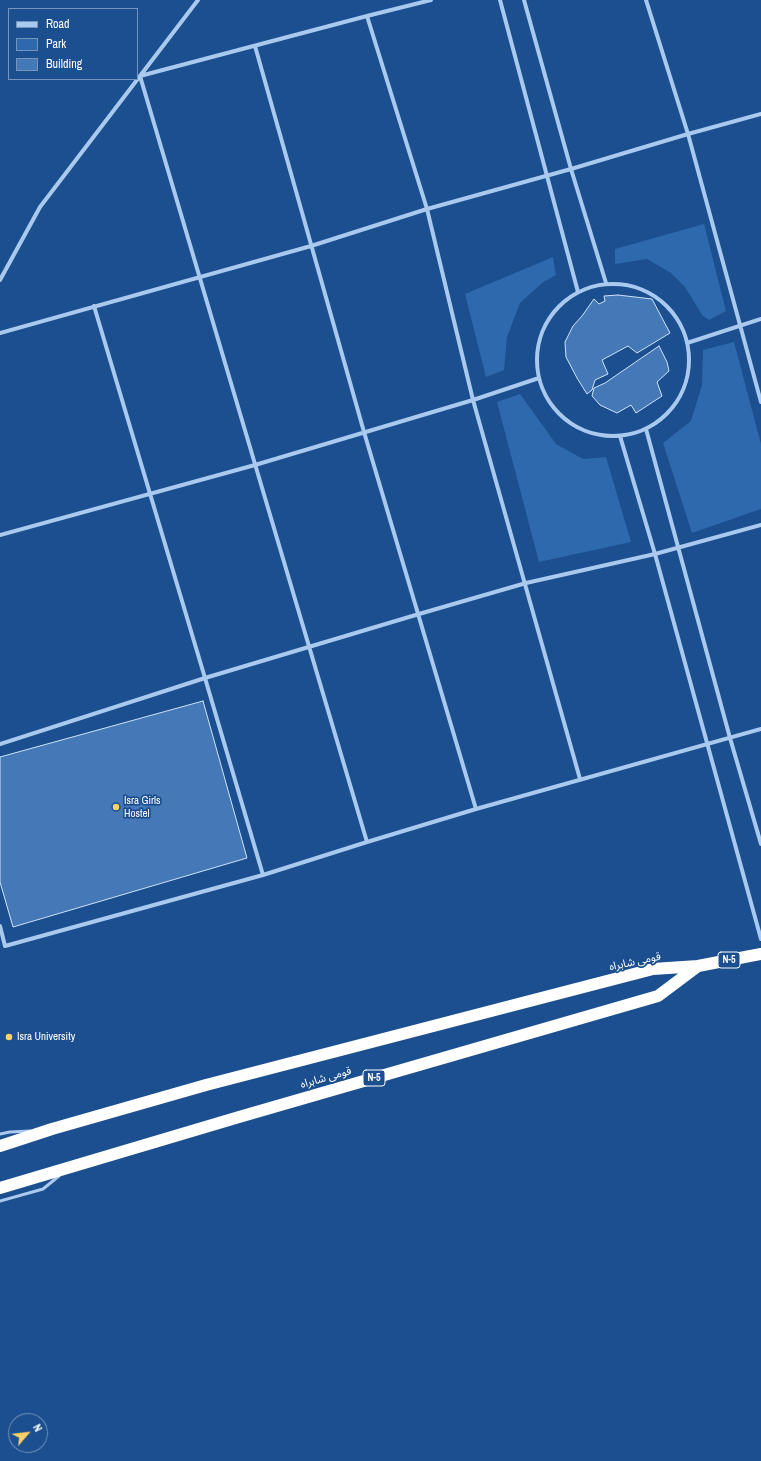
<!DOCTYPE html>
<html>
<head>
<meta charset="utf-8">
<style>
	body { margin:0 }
	#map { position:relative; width:761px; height:1461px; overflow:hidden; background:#1b4f8f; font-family:"Archivo Narrow",sans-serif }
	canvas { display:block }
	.legend { position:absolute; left:8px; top:8px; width:130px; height:72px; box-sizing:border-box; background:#1b4f8f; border:1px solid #7695bc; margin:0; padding:5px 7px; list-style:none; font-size:12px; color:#fff }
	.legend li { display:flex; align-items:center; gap:8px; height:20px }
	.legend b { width:20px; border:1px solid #7695bc }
	.north { position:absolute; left:8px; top:1413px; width:40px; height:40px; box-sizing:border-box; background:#1b4f8f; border:1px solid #7695bc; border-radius:50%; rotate:62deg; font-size:11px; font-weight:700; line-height:16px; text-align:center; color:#fff }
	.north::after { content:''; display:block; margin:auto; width:14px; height:18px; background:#ffd166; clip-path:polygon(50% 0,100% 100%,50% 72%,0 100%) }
</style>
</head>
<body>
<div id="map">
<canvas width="761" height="1461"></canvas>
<ul class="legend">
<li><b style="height:5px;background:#a9c9ee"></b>Road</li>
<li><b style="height:11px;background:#2e69ad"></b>Park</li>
<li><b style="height:11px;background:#4478b7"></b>Building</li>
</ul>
<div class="north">N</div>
</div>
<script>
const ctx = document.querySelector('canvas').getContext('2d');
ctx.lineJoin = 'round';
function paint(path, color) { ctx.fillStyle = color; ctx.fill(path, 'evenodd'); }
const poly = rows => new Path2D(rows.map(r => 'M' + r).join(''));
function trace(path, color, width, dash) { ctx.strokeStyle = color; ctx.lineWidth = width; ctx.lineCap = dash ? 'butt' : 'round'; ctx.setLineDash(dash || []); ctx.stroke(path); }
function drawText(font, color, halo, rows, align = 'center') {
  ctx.font = font + ' "Archivo Narrow","Noto Sans Arabic",sans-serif'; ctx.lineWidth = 3.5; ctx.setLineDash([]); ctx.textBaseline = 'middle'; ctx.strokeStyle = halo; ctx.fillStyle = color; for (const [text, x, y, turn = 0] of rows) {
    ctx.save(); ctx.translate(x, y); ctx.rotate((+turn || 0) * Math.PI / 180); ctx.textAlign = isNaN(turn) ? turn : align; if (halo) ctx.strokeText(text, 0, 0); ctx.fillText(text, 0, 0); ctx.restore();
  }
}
const green = poly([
	[704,224,726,311,709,320,702,315,685,287,671,273,647,259,615,264,615,249],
	[553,257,556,275,542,283,520,303,507,337,504,370,486,377,465,294],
	[734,342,761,444,761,509,692,533,663,443,691,421,702,385,703,350],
	[520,394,556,444,583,459,606,457,631,542,539,562,497,402]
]);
const building = poly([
	[618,295,652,299,670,333,637,353,628,346,602,360,608,374,595,380,592,390,587,394,577,378,566,357,565,342,573,326,582,316,594,299,599,304,605,301,604,296,618,295],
	[659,346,667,362,669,371,657,382,662,396,636,413,631,405,617,413,600,405,592,396,594,388,605,383,659,346],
	[203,701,247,858,13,927,0,882,0,757,203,701]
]);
const lane = poly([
	[0,1134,10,1132,30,1131],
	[0,1201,43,1189,59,1176]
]);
const street = poly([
	[198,0,140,76,367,842],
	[500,0,578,292],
	[524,0,571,169,606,283],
	[646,0,688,134,761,402],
	[367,16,427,209,473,400,580,779],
	[255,46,364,432,476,809],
	[0,280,40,207,140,76,367,16,431,0],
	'537 360a76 76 0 1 1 152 0a76 76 0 1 1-152 0Z',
	[94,306,205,678,263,875],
	[0,333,311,246,427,209,571,169,688,134,761,114],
	[687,343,761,319],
	[646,429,730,738,761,844],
	[620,436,655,554,761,939],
	[0,535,255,465,473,400,539,378],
	[0,744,205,678,419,614,526,583,655,554,761,525],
	[0,926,5,946,263,875,367,842,476,809,761,729]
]);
const highway = poly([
	[698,966,761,954],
	[0,1146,52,1129,206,1085,653,969,698,966,658,996,239,1117,0,1188]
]);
const markers = [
	[116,807,4,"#ffd166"],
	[9,1037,4,"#ffd166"]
];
const shields = [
	[729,960,22],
	[374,1078,22]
];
const shieldNames = [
	["N-5",729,960],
	["N-5",374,1078]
];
const poiNames = [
	["Isra Girls",124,801],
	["Hostel",124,814],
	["Isra University",17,1037]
];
const streetNames = [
	["قومی شاہراہ",635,962,-12],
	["قومی شاہراہ",326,1078,-16]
];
paint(green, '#2e69ad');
paint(building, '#4478b7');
trace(building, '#cfe3fa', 1);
trace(lane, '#a9c9ee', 3);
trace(street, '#a9c9ee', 4);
trace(highway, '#fff', 12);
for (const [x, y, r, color] of markers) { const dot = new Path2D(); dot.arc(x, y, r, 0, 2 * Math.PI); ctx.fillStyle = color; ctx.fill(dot); trace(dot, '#1b4f8f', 1.5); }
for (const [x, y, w] of shields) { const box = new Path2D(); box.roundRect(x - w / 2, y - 8, w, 16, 3); ctx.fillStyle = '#1b4f8f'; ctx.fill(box); trace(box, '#fff', 1); }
drawText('bold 10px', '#fff', null, shieldNames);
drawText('11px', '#fff', '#1b4f8f', poiNames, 'left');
drawText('11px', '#fff', '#1b4f8f', streetNames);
</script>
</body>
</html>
